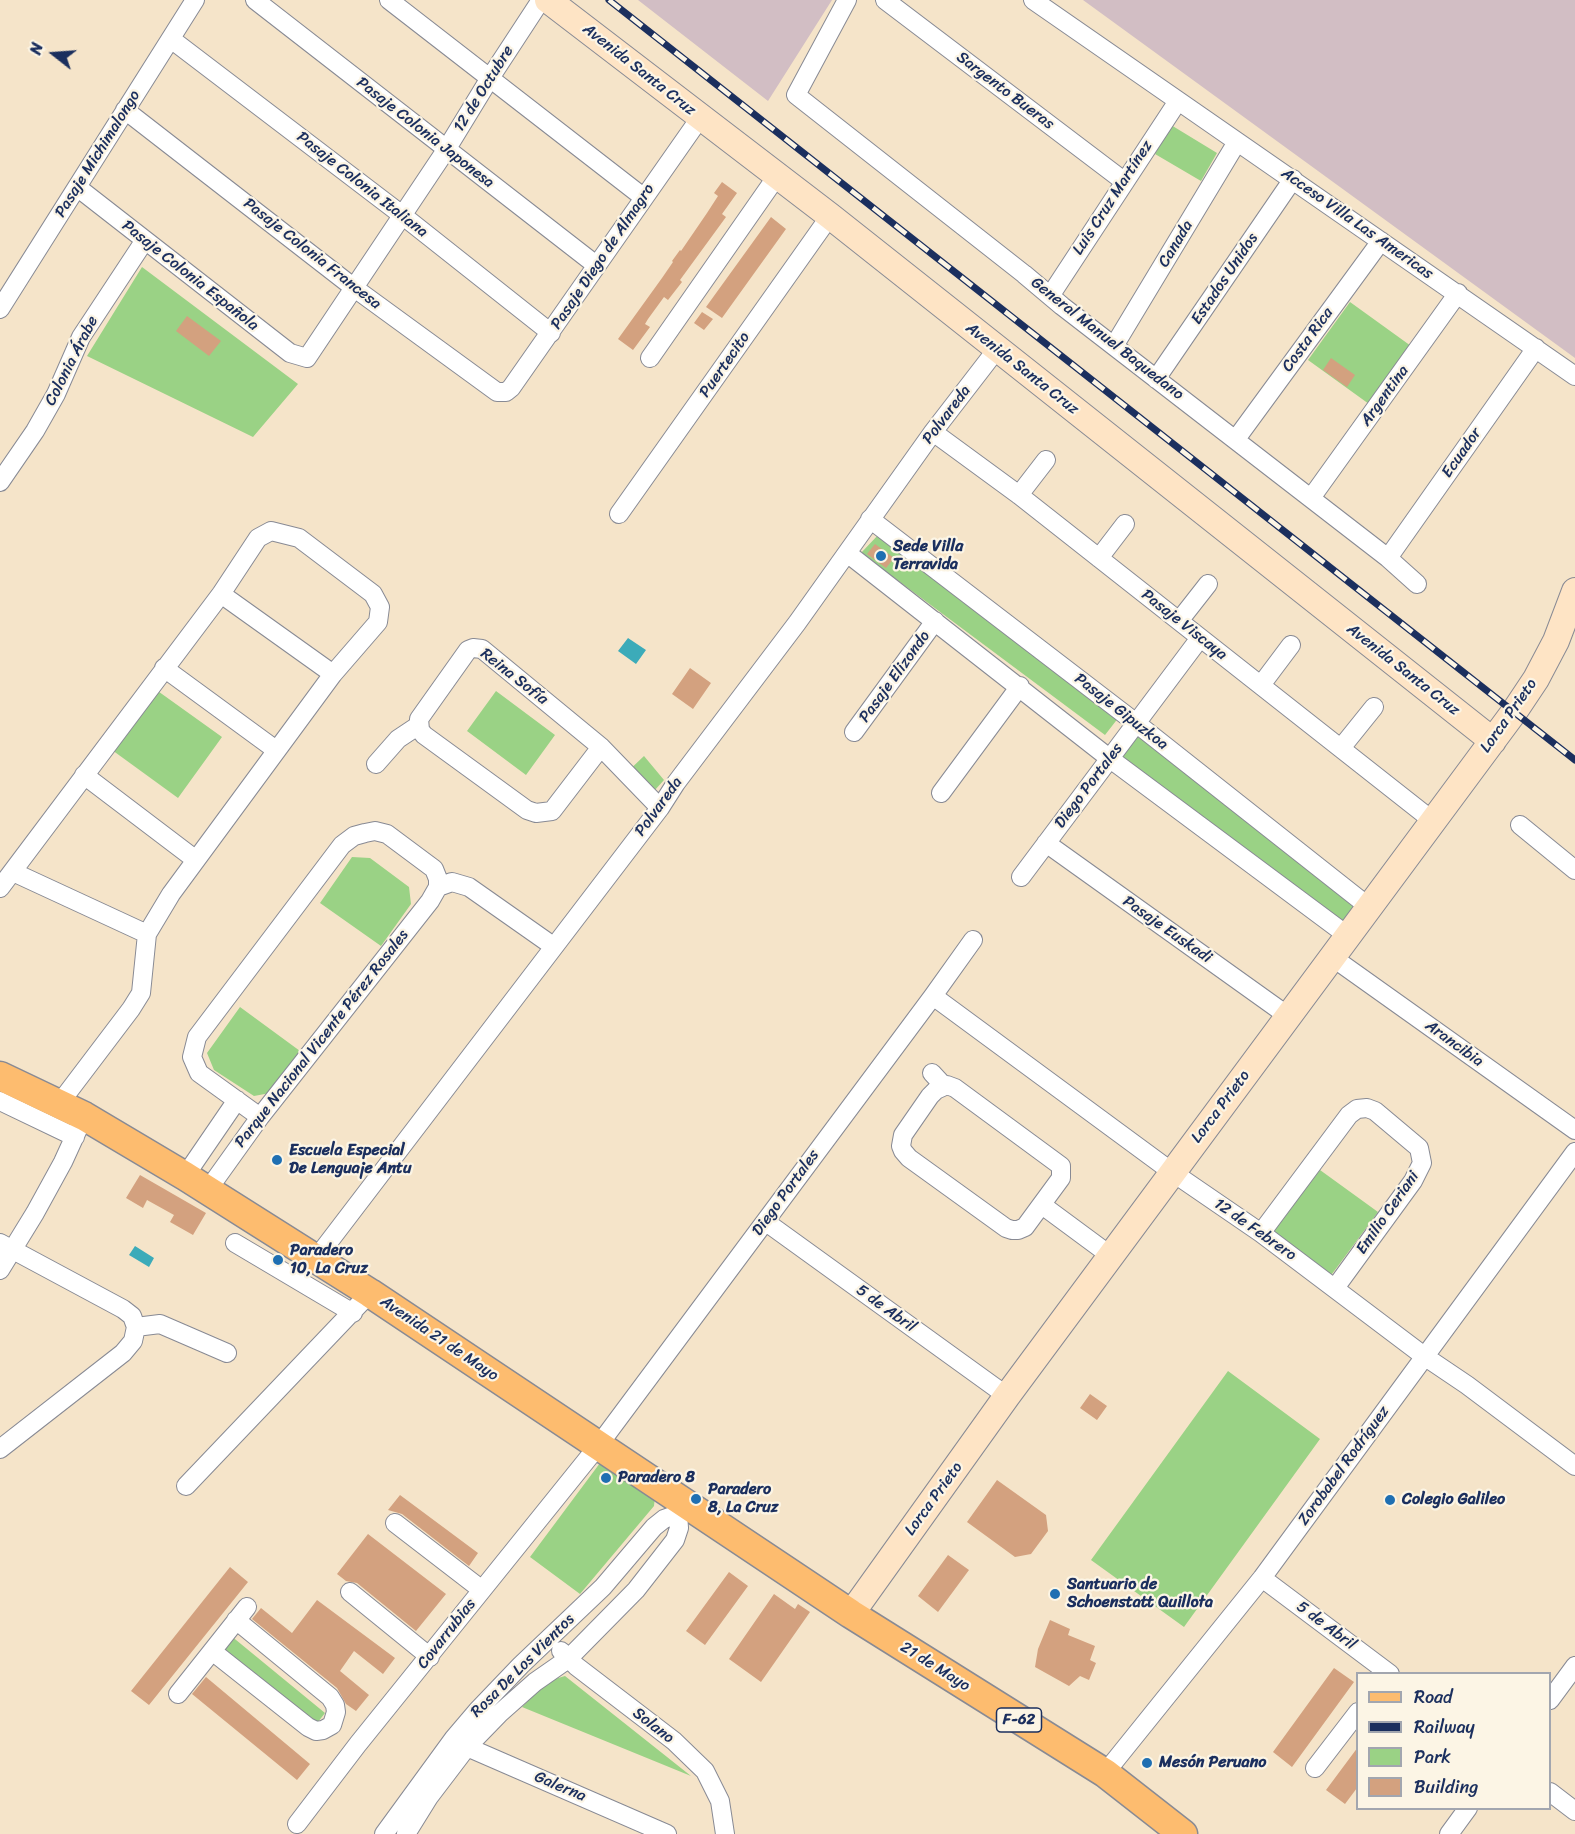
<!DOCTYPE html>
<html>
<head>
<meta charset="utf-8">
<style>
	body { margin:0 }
	#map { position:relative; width:1575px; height:1834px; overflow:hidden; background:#f5e4c9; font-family:Sriracha,sans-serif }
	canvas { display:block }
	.legend { position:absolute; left:1356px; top:1672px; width:195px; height:138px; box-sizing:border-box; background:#fcf5e5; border:2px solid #a2a6af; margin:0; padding:8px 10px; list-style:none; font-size:18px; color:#1b2f5e }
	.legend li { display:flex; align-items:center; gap:12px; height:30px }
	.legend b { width:30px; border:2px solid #a2a6af }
	.north { position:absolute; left:24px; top:24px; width:60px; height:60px; -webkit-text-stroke:4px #fcf5e5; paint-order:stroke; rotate:287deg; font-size:16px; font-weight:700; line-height:24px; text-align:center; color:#1b2f5e }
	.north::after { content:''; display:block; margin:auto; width:21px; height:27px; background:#1b2f5e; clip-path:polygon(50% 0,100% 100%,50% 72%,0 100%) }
</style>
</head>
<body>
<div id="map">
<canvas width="1575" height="1834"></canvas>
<ul class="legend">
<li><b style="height:8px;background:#fdbc6f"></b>Road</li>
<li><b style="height:8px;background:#1b2f5e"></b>Railway</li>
<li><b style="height:16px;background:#9ad285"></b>Park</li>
<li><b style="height:16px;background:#d3a17f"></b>Building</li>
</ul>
<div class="north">N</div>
</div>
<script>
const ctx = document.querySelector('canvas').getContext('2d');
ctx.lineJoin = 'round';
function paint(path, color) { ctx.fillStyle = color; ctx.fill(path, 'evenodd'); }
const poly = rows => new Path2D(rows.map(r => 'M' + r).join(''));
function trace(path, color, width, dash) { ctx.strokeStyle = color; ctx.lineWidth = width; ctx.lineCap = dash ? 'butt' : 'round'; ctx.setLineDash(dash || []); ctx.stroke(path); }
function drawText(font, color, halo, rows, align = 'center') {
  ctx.font = font + ' Sriracha,sans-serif'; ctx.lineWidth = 4.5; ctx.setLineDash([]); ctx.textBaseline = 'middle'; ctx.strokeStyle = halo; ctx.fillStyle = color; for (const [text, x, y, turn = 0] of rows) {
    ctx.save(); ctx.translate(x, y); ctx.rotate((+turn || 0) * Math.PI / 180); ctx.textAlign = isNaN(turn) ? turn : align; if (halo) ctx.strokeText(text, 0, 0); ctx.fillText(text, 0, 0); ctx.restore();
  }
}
const industrial = poly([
	[638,0,832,0,768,101],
	[1083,0,1575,0,1575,358]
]);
const green = poly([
	[1171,125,1217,153,1201,181,1155,154],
	[142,267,298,384,253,437,87,356],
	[1350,302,1411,346,1369,404,1308,360],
	[879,534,1119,717,1105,735,861,553],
	[155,689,222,737,178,798,112,750],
	[496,691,555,735,526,775,467,731],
	[1136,723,1369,907,1348,936,1109,758],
	[644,756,664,780,645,801,622,777],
	[352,857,370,858,409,887,411,904,381,946,320,903],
	[240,1007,300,1051,270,1093,254,1096,214,1070,207,1053],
	[1320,1170,1378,1212,1329,1278,1271,1234],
	[1228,1371,1320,1439,1184,1627,1091,1560],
	[600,1463,655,1496,654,1506,580,1594,530,1557],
	[230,1635,325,1713,311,1731,216,1653],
	[565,1676,691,1776,522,1707,548,1681]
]);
const water = poly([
	[628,638,646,650,636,664,618,651],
	[135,1246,154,1258,149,1267,129,1255]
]);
const building = poly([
	[722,182,737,193,722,214,726,217,680,280,682,282,668,300,664,297,648,319,645,324,650,327,633,350,618,339,662,278,673,262,672,261,680,250,681,251,707,213,718,196,714,193],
	[771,217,786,229,722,318,706,307],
	[702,312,713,319,704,330,694,323],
	[187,316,221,341,209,356,176,331],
	[1331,358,1355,375,1347,387,1323,370],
	[875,544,894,558,886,568,867,554],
	[690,668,711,683,693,709,672,694],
	[140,1175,206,1213,193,1235,170,1222,174,1215,147,1200,143,1208,126,1198],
	[1090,1394,1107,1406,1097,1420,1080,1408],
	[997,1480,1046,1515,1048,1531,1031,1554,1015,1557,967,1522],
	[400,1495,478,1553,469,1566,402,1514,388,1510],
	[368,1534,446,1594,416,1631,357,1583,346,1581,337,1574],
	[948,1555,969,1570,938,1612,918,1596],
	[230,1567,248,1582,149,1705,131,1691],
	[729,1572,748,1586,705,1645,686,1631],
	[774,1594,795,1609,798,1604,810,1612,761,1682,729,1659],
	[317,1600,395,1658,383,1674,354,1651,340,1671,369,1695,356,1711,346,1704,337,1688,252,1619,261,1608,292,1633],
	[1050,1620,1070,1629,1068,1635,1095,1646,1090,1660,1096,1663,1089,1680,1080,1676,1069,1686,1035,1667,1038,1649],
	[1334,1668,1354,1682,1292,1767,1273,1752],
	[206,1677,310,1764,297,1780,192,1694],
	[1358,1747,1357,1788,1345,1804,1326,1790]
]);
const minor = poly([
	[255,0,596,265],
	[389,0,643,197],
	[847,0,796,95,1024,274,1062,306,1388,558,1417,584],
	[885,0,1125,182],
	[1033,0,1575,376],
	[171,39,402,215,551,333],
	[125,110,353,287,497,392,506,392,511,388,700,118],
	[77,187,290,353,307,358,446,150,490,78,541,0],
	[1050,296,1178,101],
	[0,309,195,0],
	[1114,346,1237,142],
	[650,358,777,176],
	[1156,379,1293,179],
	[933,432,1019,495,1433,821],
	[1236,439,1381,241],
	[0,482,35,431,56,394,81,337,145,240],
	[1019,495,1046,460],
	[1311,498,1458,293],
	[619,514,830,216],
	[870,519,1136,723,1369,907],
	[847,553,1109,758,1348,936],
	[1099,558,1125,524],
	[1388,558,1536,348],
	[221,594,333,674],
	[1179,621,1208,584],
	[164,668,276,750],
	[1261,685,1291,645],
	[854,732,935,621],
	[601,747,552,811,536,813,527,810,424,735,420,730,419,719,468,650,473,648,482,649,601,747,660,808],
	[1341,748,1374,707],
	[376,764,398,739,419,725],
	[84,775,196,860],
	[941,793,1020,686],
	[1520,825,1575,870],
	[1046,843,1288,1016],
	[13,872,147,934],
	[1021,877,1200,638],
	[438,887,452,882,469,887,553,946],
	[0,888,221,594,258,538,271,531,299,538,373,594,380,607,378,622,333,674,171,894,147,934,141,993,131,1009,59,1104],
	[1332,957,1575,1130],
	[933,996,1172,1172,1261,1233,1424,1356,1467,1385,1575,1466],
	[932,1073,944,1086],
	[947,1085,955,1088,1061,1166,1061,1178,1025,1227,1018,1230,1012,1230,1006,1228,909,1158,903,1151,901,1146,903,1135,930,1096,936,1090,947,1085],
	[0,1101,75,1137],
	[185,1176,237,1100],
	[207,1191,260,1117,430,901,438,887,438,879,434,869,387,834,375,831,365,833,354,836,342,845,197,1037,192,1057,199,1073,260,1117],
	[1042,1205,1111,1256],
	[766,1222,1007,1396],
	[1261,1233,1349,1115,1357,1109,1367,1108,1375,1111,1419,1148,1422,1163,1413,1181,1335,1288],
	[0,1243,123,1309,132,1316,136,1327,133,1341,123,1353,0,1449],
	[235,1243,353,1313],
	[315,1260,660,808,676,783,797,623,933,432,997,349],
	[0,1270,35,1213,63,1162,84,1116],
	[136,1327,160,1324,227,1353],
	[186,1486,370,1293],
	[395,1523,482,1590],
	[1262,1578,1390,1674],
	[350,1592,430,1657],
	[212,1651,308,1727,316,1731,323,1730,332,1725,336,1712,335,1705,330,1697,236,1620],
	[561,1651,576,1666,674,1741,705,1771,720,1801,725,1834],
	[178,1694,247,1607],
	[1550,1700,1575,1666],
	[458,1741,467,1747,667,1834],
	[1315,1768,1358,1712],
	[1105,1773,1262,1578,1575,1152],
	[1550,1792,1575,1811],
	[297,1824,358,1744,598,1446,933,996,973,940],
	[384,1834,454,1738,477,1711,521,1665,603,1587,654,1527,664,1519,678,1514],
	[406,1834,429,1797,467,1747,500,1713,535,1682,568,1659,636,1590,675,1540,679,1528,678,1514,685,1504],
	[1449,1834,1468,1808]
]);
const secondary = poly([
	[548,0,830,216,1493,741],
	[851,1614,1007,1396,1514,712,1536,679,1556,641,1575,591]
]);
const primary = poly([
	[0,1076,84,1116,185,1176,370,1293,851,1614,1105,1773,1183,1834]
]);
const rail = poly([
	[609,0,1575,760]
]);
const markers = [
	[881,556,6,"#1f6fb2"],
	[277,1160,6,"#1f6fb2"],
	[278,1260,6,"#1f6fb2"],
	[606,1478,6,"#1f6fb2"],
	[696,1499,6,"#1f6fb2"],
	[1390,1500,6,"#1f6fb2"],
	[1055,1594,6,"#1f6fb2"],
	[1147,1763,6,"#1f6fb2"]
];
const shields = [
	[1019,1720,45]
];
const shieldNames = [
	["F-62",1019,1720]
];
const streetNames = [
	["Avenida Santa Cruz",639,70,38],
	["12 de Octubre",484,89,-58],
	["Sargento Bueras",1005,91,37],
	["Pasaje Colonia Japonesa",425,133,38],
	["Pasaje Michimalongo",98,154,-58],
	["Pasaje Colonia Italiana",362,185,38],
	["Luis Cruz Martínez",1113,198,-57],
	["Acceso Villa Las Americas",1357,224,35],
	["Canada",1176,244,-59],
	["Pasaje Colonia Francesa",312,254,38],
	["Pasaje Diego de Almagro",603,257,-56],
	["Pasaje Colonia Española",190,276,38],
	["Estados Unidos",1225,279,-56],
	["General Manuel Baquedano",1107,339,38],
	["Costa Rica",1308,340,-54],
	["Colonia Árabe",72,361,-63],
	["Puertecito",725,365,-55],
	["Avenida Santa Cruz",1022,369,38],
	["Argentina",1385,396,-54],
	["Polvareda",947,415,-53],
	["Ecuador",1462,453,-55],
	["Pasaje Viscaya",1184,625,38],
	["Avenida Santa Cruz",1403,670,38],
	["Reina Sofía",514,677,38],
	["Pasaje Elizondo",895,677,-54],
	["Pasaje Gipuzkoa",1121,712,38],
	["Lorca Prieto",1509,716,-55],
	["Diego Portales",1089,786,-53],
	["Polvareda",659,807,-54],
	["Pasaje Euskadi",1167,930,35],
	["Parque Nacional Vicente Pérez Rosales",322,1039,-52],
	["Arancibia",1454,1044,36],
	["Lorca Prieto",1221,1107,-53],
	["Diego Portales",786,1193,-54],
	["Emilio Ceriani",1388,1213,-55],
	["12 de Febrero",1255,1230,35],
	["5 de Abril",886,1309,36],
	["Avenida 21 de Mayo",439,1339,34],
	["Zorobabel Rodríguez",1344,1466,-54],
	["Lorca Prieto",934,1499,-54],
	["5 de Abril",1326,1626,37],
	["Covarrubias",447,1634,-52],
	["Rosa De Los Vientos",523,1666,-45],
	["21 de Mayo",935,1667,32],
	["Solano",653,1726,38],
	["Galerna",560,1787,23]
];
const poiNames = [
	["Sede Villa",893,547],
	["Terravida",893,565],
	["Escuela Especial",289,1151],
	["De Lenguaje Antu",289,1169],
	["Paradero",290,1251],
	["10, La Cruz",290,1269],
	["Paradero 8",618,1478],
	["Paradero",708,1490],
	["8, La Cruz",708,1508],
	["Colegio Galileo",1402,1500],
	["Santuario de",1067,1585],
	["Schoenstatt Quillota",1067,1603],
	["Mesón Peruano",1159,1763]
];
paint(industrial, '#d2bec4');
paint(green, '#9ad285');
paint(water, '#3cabb9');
paint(building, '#d3a17f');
trace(minor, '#888a94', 20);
trace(secondary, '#888a94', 28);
trace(primary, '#888a94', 31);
trace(minor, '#fff', 18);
trace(secondary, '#fee4c5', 26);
trace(primary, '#fdbc6f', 28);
trace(rail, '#1b2f5e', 7);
trace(rail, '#fcf5e5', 4.5, [14]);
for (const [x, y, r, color] of markers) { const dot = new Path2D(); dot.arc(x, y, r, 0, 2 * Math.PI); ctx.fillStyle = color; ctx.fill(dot); trace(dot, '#fcf5e5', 2); }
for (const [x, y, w] of shields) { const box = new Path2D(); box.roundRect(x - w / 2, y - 12, w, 24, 4.5); ctx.fillStyle = '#fcf5e5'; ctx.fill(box); trace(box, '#1b2f5e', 1.5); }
drawText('bold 15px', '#1b2f5e', null, shieldNames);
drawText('16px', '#1b2f5e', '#fcf5e5', streetNames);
drawText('bold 16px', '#1b2f5e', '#fcf5e5', poiNames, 'left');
</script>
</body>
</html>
